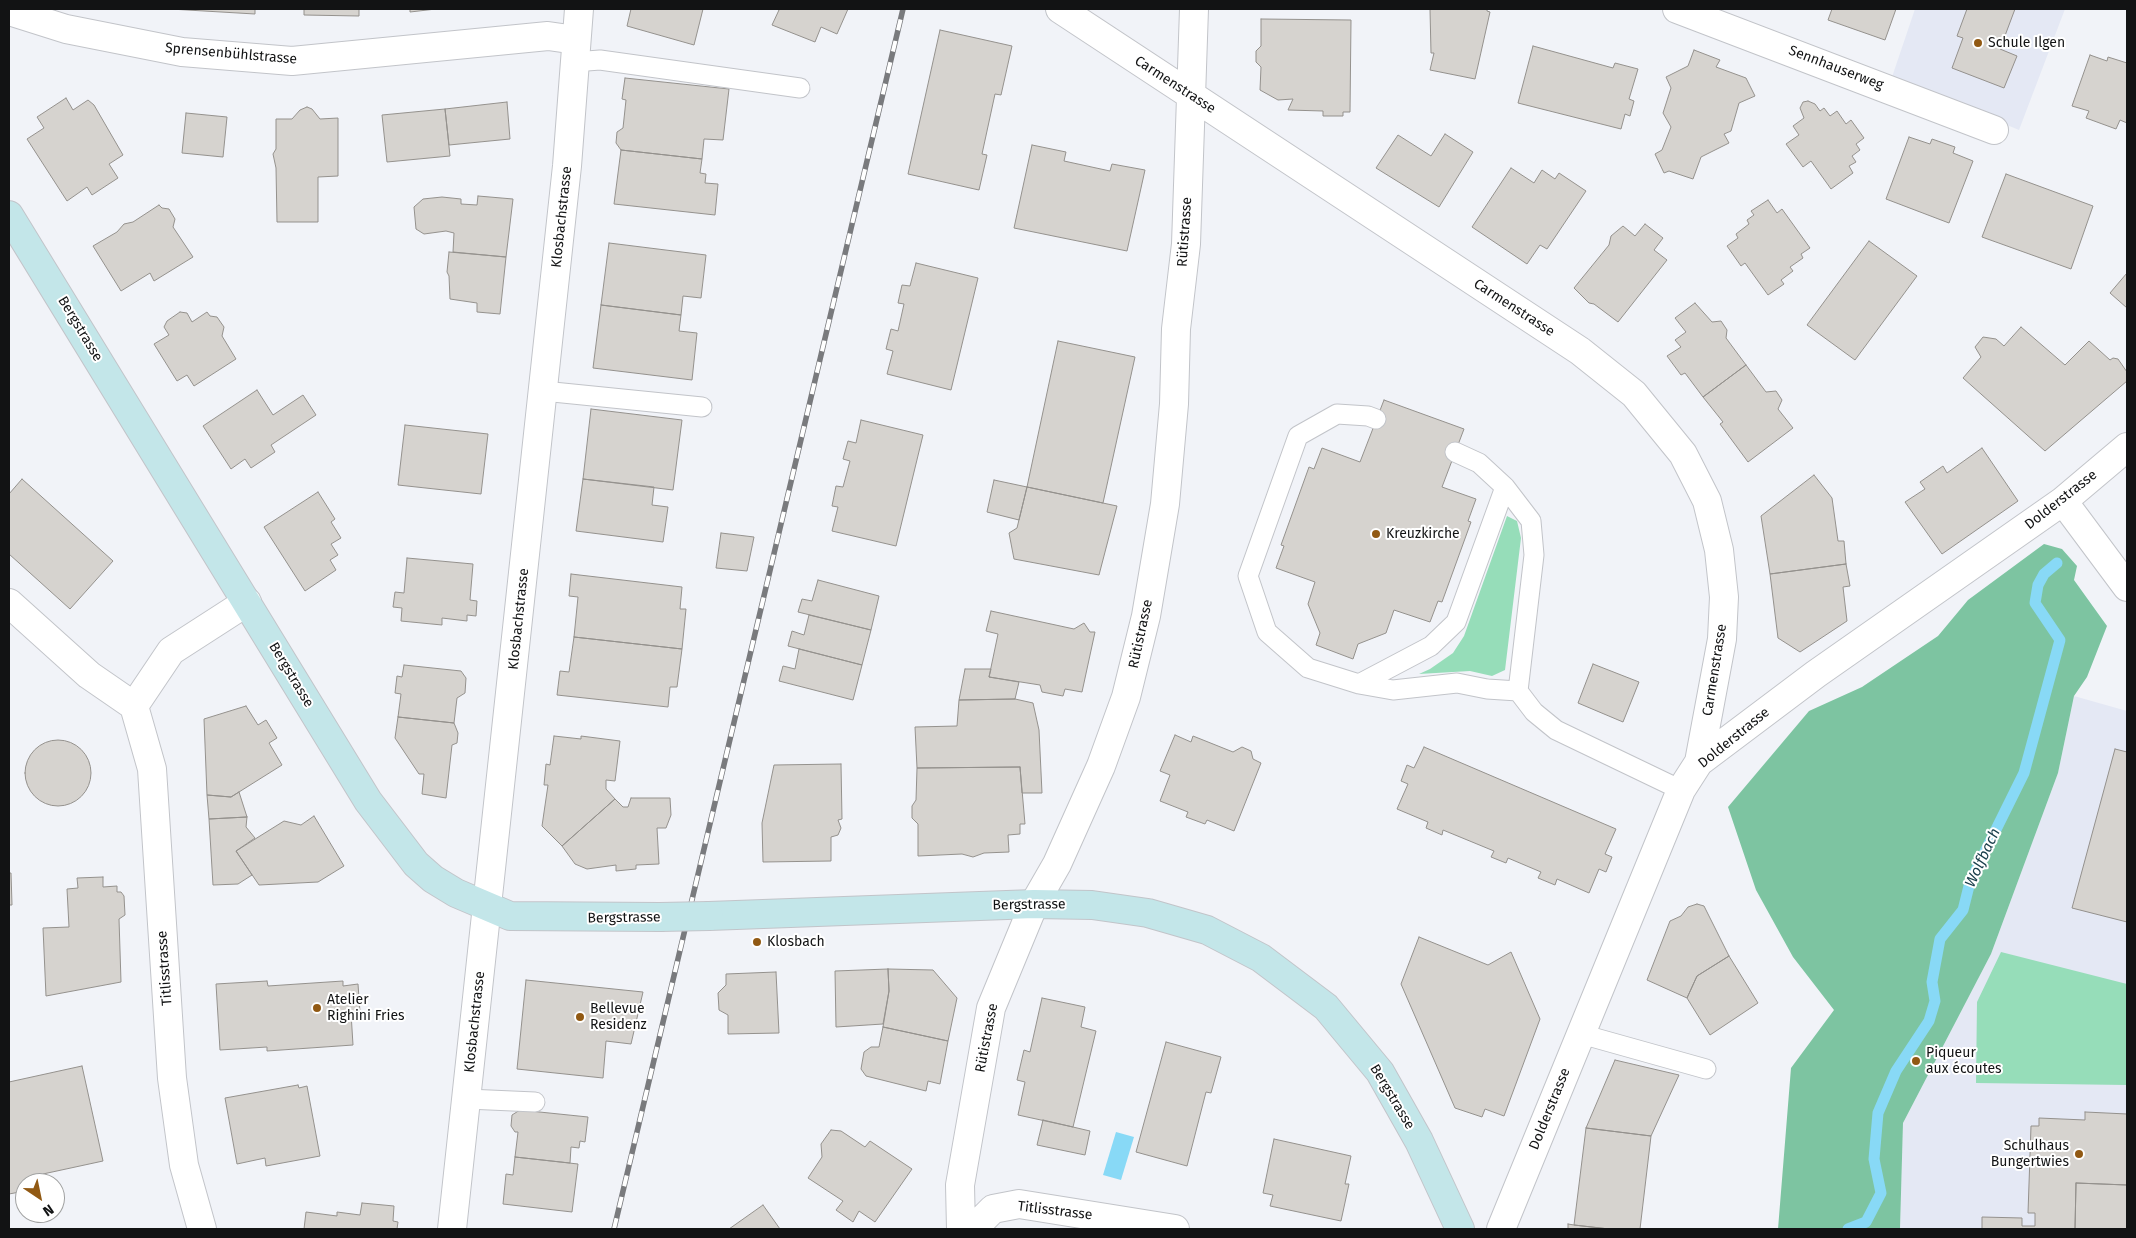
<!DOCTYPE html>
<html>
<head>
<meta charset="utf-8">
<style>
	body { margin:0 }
	#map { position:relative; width:2136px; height:1238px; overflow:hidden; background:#f1f3f8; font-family:"Fira Sans",sans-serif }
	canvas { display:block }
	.frame { position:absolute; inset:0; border:10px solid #121314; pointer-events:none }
	.north { position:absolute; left:15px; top:1173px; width:50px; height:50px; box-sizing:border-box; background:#fff; border:1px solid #a0a1a1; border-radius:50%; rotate:146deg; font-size:14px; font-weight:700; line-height:20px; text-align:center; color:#121314 }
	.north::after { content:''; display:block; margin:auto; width:18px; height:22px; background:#915913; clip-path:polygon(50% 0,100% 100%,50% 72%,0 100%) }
</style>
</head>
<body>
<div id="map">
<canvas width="2136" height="1238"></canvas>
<div class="frame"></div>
<div class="north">N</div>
</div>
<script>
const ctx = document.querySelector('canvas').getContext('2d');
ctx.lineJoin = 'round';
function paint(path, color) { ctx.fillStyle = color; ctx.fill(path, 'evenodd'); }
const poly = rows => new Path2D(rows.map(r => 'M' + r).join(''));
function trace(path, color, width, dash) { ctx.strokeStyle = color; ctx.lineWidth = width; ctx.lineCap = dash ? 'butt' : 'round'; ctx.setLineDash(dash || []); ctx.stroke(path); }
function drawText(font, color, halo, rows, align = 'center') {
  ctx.font = font + ' "Fira Sans",sans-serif'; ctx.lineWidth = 4; ctx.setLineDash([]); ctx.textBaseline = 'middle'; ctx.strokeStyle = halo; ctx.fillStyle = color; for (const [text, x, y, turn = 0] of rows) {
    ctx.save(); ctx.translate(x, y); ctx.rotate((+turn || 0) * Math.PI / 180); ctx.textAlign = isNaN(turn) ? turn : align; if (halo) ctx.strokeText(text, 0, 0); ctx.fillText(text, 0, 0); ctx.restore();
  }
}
const built = poly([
	[1915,9,2065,9,2019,130,1892,77],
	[2074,696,2127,711,2127,1229,1900,1229,1903,1123,1991,954,2058,773]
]);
const green = poly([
	[1507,516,1517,521,1521,538,1505,670,1492,676,1470,671,1419,674,1430,669,1453,653,1464,636],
	[2001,952,2127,984,2127,1085,1976,1083,1977,1002]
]);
const forest = poly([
	[2044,544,2062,549,2077,566,2074,580,2107,626,2087,677,2074,696,2058,773,1991,954,1903,1123,1900,1229,1778,1229,1791,1068,1834,1010,1793,957,1756,890,1728,807,1809,711,1862,687,1938,636,1968,600]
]);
const water = poly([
	[1116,1132,1134,1137,1121,1180,1103,1175]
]);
const stream = poly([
	[1848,1229,1866,1222,1881,1193,1874,1159,1878,1113,1896,1071,1929,1021,1935,1001,1932,982,1940,939,1963,910,1970,882,2024,773,2060,640,2035,603,2038,585,2044,574,2057,563]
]);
const building = poly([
	[170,9,255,9,255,14,170,9],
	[304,9,359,9,359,16,304,15,304,9],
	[410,9,436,9,410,12,410,9],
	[631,9,703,9,694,45,627,26,631,9],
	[776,9,848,9,837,34,821,27,815,42,772,25,779,10,776,9],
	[1430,9,1487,9,1487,11,1490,12,1475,79,1430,70,1434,53,1431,53,1430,9],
	[1832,9,1896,9,1885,40,1828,20,1832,9],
	[1967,9,2015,9,2000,49,2017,56,2004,88,1952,68,1963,38,1957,36,1967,9],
	[1261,19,1351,20,1350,112,1343,112,1343,116,1323,116,1323,111,1288,110,1293,99,1278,100,1260,90,1261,67,1256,62,1256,51,1261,46,1261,19],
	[940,30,1012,46,1001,95,995,94,982,154,987,155,979,190,908,174,940,30],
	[1533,46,1613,68,1615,63,1638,69,1629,99,1634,101,1630,116,1625,114,1621,129,1518,103,1533,46],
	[1694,50,1720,60,1716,67,1746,78,1755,96,1739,103,1731,131,1724,134,1729,143,1701,157,1693,179,1669,171,1664,173,1655,154,1662,150,1671,127,1663,113,1671,88,1666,77,1688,66,1694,50],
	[2090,55,2107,61,2108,57,2127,63,2127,123,2120,120,2116,129,2086,118,2089,111,2072,106,2090,55],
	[625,78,729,89,723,140,704,139,702,159,621,150,616,143,617,132,623,128,626,100,622,99,625,78],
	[66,98,73,110,88,100,94,105,123,155,109,164,118,178,92,195,87,187,67,201,27,139,44,128,37,117,66,98],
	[1808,101,1815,104,1820,111,1824,108,1830,116,1837,111,1846,124,1851,120,1864,138,1856,144,1860,150,1852,156,1856,162,1849,166,1853,173,1831,189,1811,161,1803,167,1786,144,1799,135,1793,126,1804,118,1800,108,1803,102,1808,101],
	[507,102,510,139,449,145,445,109,507,102],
	[307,107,312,109,320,119,338,118,338,176,318,177,318,222,277,222,276,168,273,154,276,149,276,119,292,119,300,110,307,107],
	[445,109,450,156,387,162,382,115,445,109],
	[186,113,227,117,223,157,182,153,186,113],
	[1445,134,1473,152,1439,207,1376,168,1398,135,1431,156,1445,134],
	[1909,137,1930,144,1932,139,1955,147,1953,153,1973,161,1949,223,1886,199,1909,137],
	[1032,145,1066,152,1064,161,1110,171,1112,164,1145,170,1127,251,1014,228,1032,145],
	[621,150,702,159,700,173,706,174,705,183,718,184,715,215,614,204,621,150],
	[1511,168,1534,183,1542,170,1555,179,1559,173,1586,191,1547,249,1540,245,1527,264,1472,227,1511,168],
	[2006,174,2093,206,2071,269,1982,237,2006,174],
	[478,196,513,199,506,257,453,252,454,233,446,231,424,234,416,229,414,207,423,199,442,197,461,199,461,204,477,205,478,196],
	[1768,200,1777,213,1782,209,1810,248,1801,254,1803,258,1790,267,1793,271,1781,280,1784,284,1768,295,1745,263,1741,266,1727,246,1738,238,1736,234,1749,224,1747,220,1754,215,1751,211,1768,200],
	[159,205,162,208,169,209,175,219,173,227,193,257,154,281,150,273,121,291,93,246,117,232,124,224,133,222,159,205],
	[1645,224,1663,238,1654,250,1667,260,1618,322,1594,304,1589,303,1574,288,1609,245,1611,236,1623,226,1635,236,1645,224],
	[1869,241,1917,276,1855,360,1807,325,1869,241],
	[609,243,706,255,701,298,683,296,681,315,601,305,609,243],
	[449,252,506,257,500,314,477,312,477,303,450,299,449,276,447,272,449,252],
	[916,263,978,278,951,390,887,374,893,351,886,349,891,329,898,331,904,304,898,303,902,285,910,286,916,263],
	[2127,273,2127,308,2110,293,2127,273],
	[1695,303,1712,322,1721,321,1727,330,1726,338,1746,365,1703,397,1685,373,1681,375,1667,356,1681,347,1675,340,1686,332,1675,318,1695,303],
	[601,305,681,315,679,331,697,333,692,380,593,368,601,305],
	[180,312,187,313,192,322,207,312,210,316,217,317,224,327,222,336,236,359,194,386,187,375,177,381,154,344,169,335,164,327,167,321,180,312],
	[2021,327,2065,365,2089,341,2110,360,2113,358,2118,359,2127,372,2127,381,2045,451,1963,378,1981,357,1975,347,1983,337,1996,339,2004,346,2021,327],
	[1058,341,1135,357,1103,503,1027,487,1058,341],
	[1746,365,1766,392,1776,391,1782,400,1778,409,1793,428,1748,462,1720,424,1723,422,1703,397,1746,365],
	[257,390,273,415,303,395,316,415,271,445,275,452,251,468,245,459,231,469,203,426,257,390],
	[1384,400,1464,429,1442,487,1476,499,1468,521,1471,522,1442,602,1438,601,1430,622,1394,610,1386,633,1358,644,1353,659,1316,645,1320,633,1308,604,1315,582,1276,568,1284,546,1281,545,1309,467,1314,469,1322,448,1360,462,1384,400],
	[591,409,682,420,673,490,583,479,591,409],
	[861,420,923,435,896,546,832,531,838,507,832,506,836,486,843,487,850,461,843,459,848,441,856,443,861,420],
	[405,425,488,434,481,494,398,485,405,425],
	[1982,448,2018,501,1942,554,1905,502,1925,489,1920,482,1943,466,1947,473,1982,448],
	[1814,475,1832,498,1838,541,1844,541,1846,564,1770,574,1761,516,1814,475],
	[22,479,113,561,70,609,9,554,9,494,22,479],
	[583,479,654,487,652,505,668,507,663,542,576,531,583,479],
	[994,480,1027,487,1019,520,987,512,994,480],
	[1027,487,1117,506,1099,575,1014,559,1009,533,1017,528,1027,487],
	[318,492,335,519,331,522,341,538,331,544,338,555,330,560,336,570,305,591,264,527,318,492],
	[721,533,754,537,747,571,716,568,721,533],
	[407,558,473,564,470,600,477,601,476,616,467,615,467,621,442,618,442,625,401,621,402,608,393,607,395,592,404,593,407,558],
	[1846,564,1850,586,1843,587,1847,621,1800,652,1778,638,1770,574,1846,564],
	[571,574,682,587,680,609,686,609,682,649,574,637,578,597,569,596,571,574],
	[818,580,879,596,871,630,798,612,802,599,812,601,818,580],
	[991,611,1074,629,1084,623,1090,632,1095,632,1082,692,1065,689,1063,696,1042,692,1040,685,989,677,998,634,986,631,991,611],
	[809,615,871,630,862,665,788,646,792,631,804,635,809,615],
	[574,637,682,649,677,687,670,687,668,707,557,695,560,671,569,672,574,637],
	[799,649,862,665,853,700,779,681,783,666,795,669,799,649],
	[1593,664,1639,682,1623,722,1578,703,1593,664],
	[404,665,461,671,466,678,465,693,457,698,454,723,398,717,401,694,395,693,397,676,402,677,404,665],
	[965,669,991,669,989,677,1019,682,1015,699,959,700,965,669],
	[1015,699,1033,703,1039,730,1042,793,1022,793,1020,767,917,768,915,727,957,726,959,700,1015,699],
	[246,706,258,725,266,720,277,738,269,743,282,765,231,797,207,795,204,719,246,706],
	[398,717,454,723,458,733,457,743,452,745,446,798,422,794,424,774,419,774,395,738,398,717],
	[1175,735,1191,742,1193,736,1233,752,1242,747,1251,751,1253,759,1261,763,1234,831,1207,820,1205,824,1186,817,1188,812,1160,801,1170,775,1160,771,1175,735],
	[554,736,581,739,581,736,620,741,615,781,606,780,606,789,615,799,562,846,542,826,548,785,544,785,546,764,550,765,554,736],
	'25 773a33 33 0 1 1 66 0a33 33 0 1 1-66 0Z',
	[1424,747,1616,829,1605,854,1612,857,1606,872,1599,869,1589,893,1557,879,1555,885,1538,878,1541,872,1508,858,1506,863,1491,857,1494,851,1443,830,1442,835,1426,828,1428,822,1397,809,1408,784,1401,781,1407,765,1414,768,1424,747],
	[2115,749,2127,752,2127,922,2072,908,2115,749],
	[841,764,842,819,838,820,841,828,838,835,831,837,831,861,763,862,762,823,774,765,841,764],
	[1020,767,1025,824,1020,824,1020,834,1008,835,1009,852,984,853,973,857,962,854,918,856,918,824,912,818,912,806,916,800,917,768,1020,767],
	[239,792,247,817,209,819,207,795,231,797,239,792],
	[631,798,670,798,671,815,666,828,657,828,659,864,636,865,636,869,616,871,616,865,587,869,575,864,562,846,615,799,623,807,628,807,631,798],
	[314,816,344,866,318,882,259,885,236,851,284,821,301,825,314,816],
	[247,817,246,827,255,838,236,851,252,875,238,884,213,885,209,819,247,817],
	[9,873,11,873,12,905,9,905,9,873],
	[103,877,103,887,117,886,117,892,121,892,124,896,125,915,119,919,121,982,46,996,43,928,69,927,67,889,78,888,77,878,103,877],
	[1697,904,1704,906,1729,956,1697,976,1687,998,1647,980,1670,921,1681,916,1688,907,1697,904],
	[1419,937,1488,965,1511,952,1540,1019,1504,1116,1485,1109,1482,1117,1455,1108,1401,984,1419,937],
	[1729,956,1758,1003,1710,1035,1687,998,1697,976,1729,956],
	[888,969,933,970,957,998,948,1041,883,1027,889,991,888,969],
	[888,969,889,991,883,1024,836,1027,835,971,888,969],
	[776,972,779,1033,728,1034,728,1015,719,1010,718,993,726,985,726,974,776,972],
	[526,980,643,992,631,1044,606,1041,603,1078,517,1069,526,980],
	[267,981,268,986,343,981,343,986,358,984,360,1012,351,1013,353,1045,267,1051,267,1047,220,1050,216,984,267,981],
	[1042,998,1085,1007,1081,1027,1096,1031,1073,1127,1018,1115,1025,1082,1017,1080,1024,1050,1030,1052,1042,998],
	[883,1027,948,1041,940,1084,928,1081,926,1091,866,1076,861,1069,864,1052,871,1047,879,1047,883,1027],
	[1166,1042,1221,1057,1211,1093,1206,1092,1187,1166,1136,1152,1166,1042],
	[1615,1060,1679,1075,1651,1136,1586,1128,1615,1060],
	[82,1066,103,1161,43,1174,45,1183,25,1183,25,1191,9,1194,9,1082,82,1066],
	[298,1085,299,1088,307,1086,320,1156,266,1166,265,1158,237,1164,225,1098,298,1085],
	[520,1110,588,1117,585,1142,580,1141,579,1148,571,1147,570,1163,515,1157,518,1132,515,1132,511,1126,512,1115,520,1110],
	[2085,1112,2127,1114,2127,1185,2076,1183,2075,1229,1982,1229,1982,1217,2022,1218,2022,1226,2035,1226,2035,1213,2028,1213,2031,1126,2039,1126,2039,1118,2085,1120,2085,1112],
	[1043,1120,1090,1131,1085,1155,1037,1145,1043,1120],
	[1586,1128,1651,1136,1640,1229,1609,1229,1574,1225,1586,1128],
	[831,1130,841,1131,865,1147,870,1141,912,1169,875,1222,859,1211,853,1222,836,1210,843,1201,808,1178,822,1157,821,1144,831,1130],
	[1274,1139,1351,1156,1345,1184,1349,1184,1341,1221,1270,1206,1273,1195,1263,1193,1274,1139],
	[515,1157,578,1164,572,1212,503,1204,506,1174,513,1175,515,1157],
	[2076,1183,2127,1185,2127,1229,2075,1229,2076,1183],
	[362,1203,394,1206,393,1221,398,1222,397,1229,304,1229,306,1212,337,1216,337,1212,360,1215,362,1203],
	[763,1205,780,1229,729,1229,763,1205],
	[1568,1224,1574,1225,1609,1229,1568,1229,1568,1224]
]);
const service = poly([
	[574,62,600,60,800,88],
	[543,391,702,407],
	[1376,419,1368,416,1337,414,1298,436,1248,576,1267,632,1308,668,1359,684,1393,690,1457,683,1487,689,1518,691],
	[1455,452,1479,463,1505,487,1531,521,1534,555,1518,691,1534,712,1556,730,1681,790],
	[1359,684,1431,646,1456,622,1505,487],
	[1581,1034,1706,1069],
	[467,1099,535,1102]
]);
const minor = poly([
	[1060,9,1580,351,1634,394,1683,454,1707,501,1719,550,1724,597,1722,639,1699,762],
	[1677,9,1994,130],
	[9,11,66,29,182,52,292,61,548,36,576,40],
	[2063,501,2127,587],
	[9,603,89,675,134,706,152,769,172,1078,184,1165,202,1229],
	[134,706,171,651,247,602],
	[452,1229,567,166,579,9],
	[961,1229,960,1185,991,1008,1034,904,1057,864,1101,766,1126,697,1146,616,1165,504,1174,404,1176,329,1186,244,1194,9],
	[973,1229,993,1209,1019,1204,1175,1229],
	[1501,1229,1681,790,1699,762,1816,674,2063,501,2127,447]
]);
const secondary = poly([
	[9,215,368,801,416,864,433,879,456,893,510,916,660,917],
	[709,916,1034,904,1092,905,1148,913,1207,930,1261,958,1326,1007,1380,1072,1419,1141,1460,1229]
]);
const rail = poly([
	[614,1229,903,9]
]);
const secondaryBridge = poly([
	[660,917,709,916]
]);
const markers = [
	[1978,43,5,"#915913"],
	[1376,534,5,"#915913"],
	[757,942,5,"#915913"],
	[317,1008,5,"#915913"],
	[580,1017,5,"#915913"],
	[1916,1061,5,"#915913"],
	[2079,1154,5,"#915913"]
];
const poiNames = [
	["Schule Ilgen",1988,43],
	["Kreuzkirche",1386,534],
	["Klosbach",767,942],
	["Atelier",327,1000],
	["Righini Fries",327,1016],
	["Bellevue",590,1009],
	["Residenz",590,1025],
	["Piqueur",1926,1053],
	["aux écoutes",1926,1069],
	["Schulhaus",2069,1146,"right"],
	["Bungertwies",2069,1162,"right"]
];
const streetNames = [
	["Sprensenbühlstrasse",231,54,5],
	["Sennhauserweg",1836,68,21],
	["Carmenstrasse",1175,85,33],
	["Klosbachstrasse",562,217,-84],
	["Rütistrasse",1185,232,-86],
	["Carmenstrasse",1514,308,33],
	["Bergstrasse",80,329,59],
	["Dolderstrasse",2061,500,-38],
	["Klosbachstrasse",519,619,-84],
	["Rütistrasse",1141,634,-78],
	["Carmenstrasse",1715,670,-81],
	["Bergstrasse",291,675,59],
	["Dolderstrasse",1734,738,-39],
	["Bergstrasse",1029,905,-1],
	["Bergstrasse",624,918,-1],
	["Titlisstrasse",165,968,-94],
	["Klosbachstrasse",475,1022,-84],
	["Rütistrasse",987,1038,-79],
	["Bergstrasse",1392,1097,59],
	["Dolderstrasse",1550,1109,-68],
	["Titlisstrasse",1055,1211,7]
];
const waterNames = [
	["Wolfbach",1983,858,-65]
];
paint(built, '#e4e8f4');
paint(green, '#96ddb9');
paint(forest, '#7dc4a1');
paint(water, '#88d9f6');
trace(stream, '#88d9f6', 11);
paint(building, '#d6d3cf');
trace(building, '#94918d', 1);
trace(service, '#c2c4c9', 21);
trace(minor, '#c2c4c9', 30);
trace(secondary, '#c2c4c9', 30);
trace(service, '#fff', 19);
trace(minor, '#fff', 28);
trace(secondary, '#c3e6e9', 28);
trace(rail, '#797a7d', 5.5);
trace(rail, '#fff', 4, [11]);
trace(secondaryBridge, '#c2c4c9', 30, []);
trace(secondaryBridge, '#c3e6e9', 28);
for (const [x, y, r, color] of markers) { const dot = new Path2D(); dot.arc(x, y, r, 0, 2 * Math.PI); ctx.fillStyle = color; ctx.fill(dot); trace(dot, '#fff', 2); }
drawText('14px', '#121314', '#fff', poiNames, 'left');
drawText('14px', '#121314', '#fff', streetNames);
drawText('italic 15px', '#1b404d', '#fff', waterNames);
</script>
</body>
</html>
